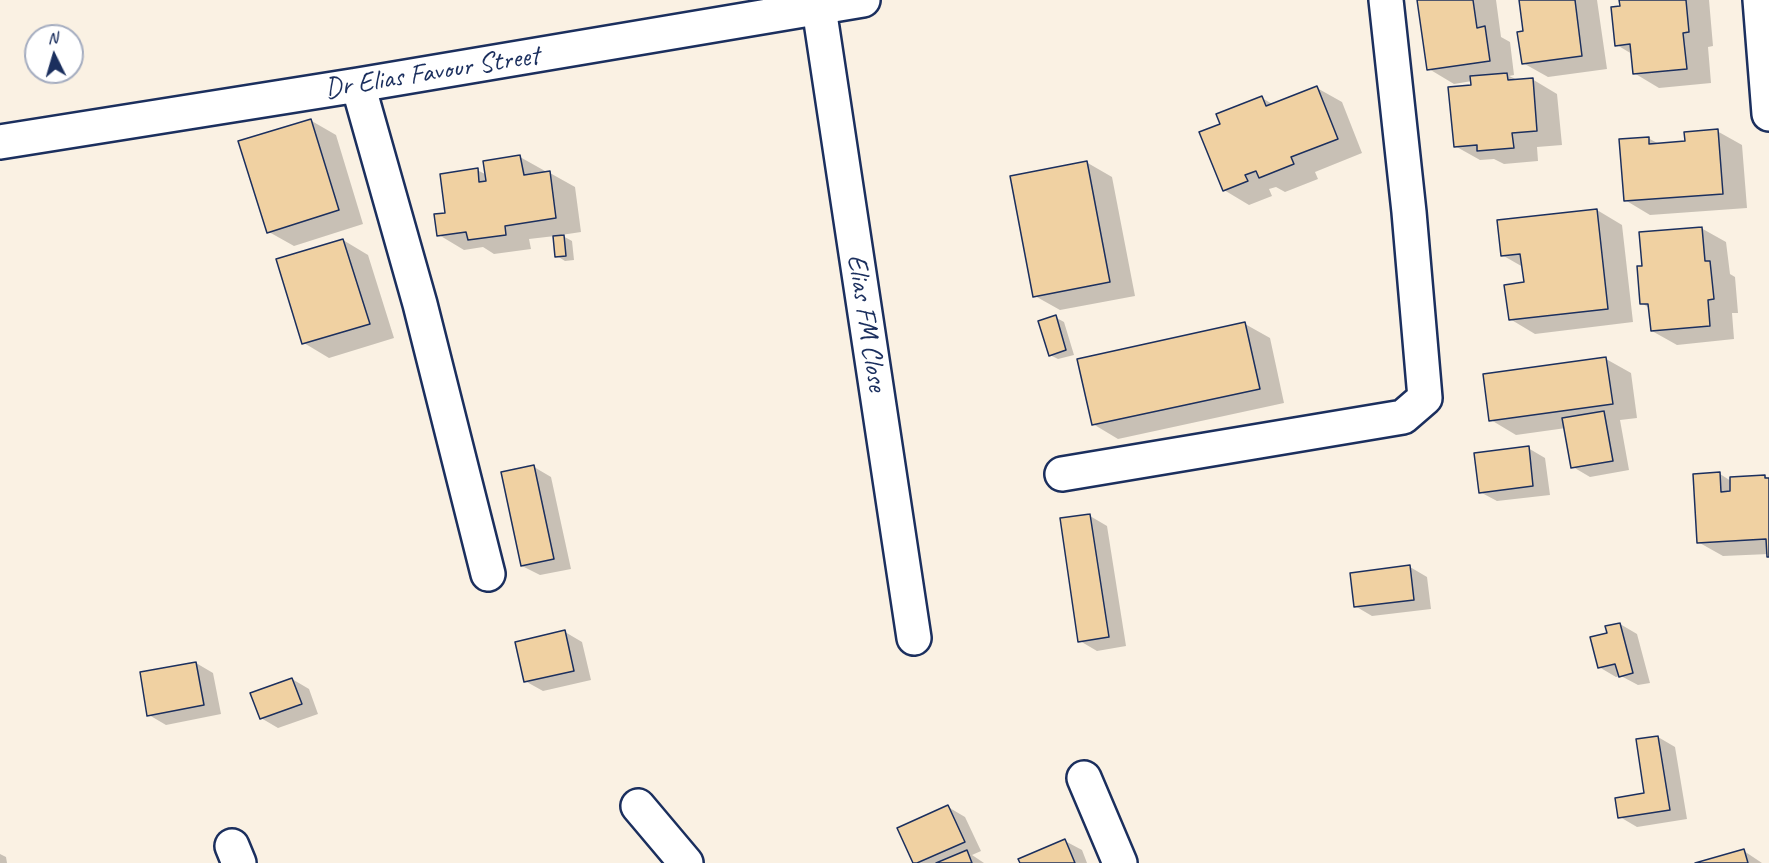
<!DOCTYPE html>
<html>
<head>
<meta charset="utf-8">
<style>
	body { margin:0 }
	#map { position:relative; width:1769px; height:863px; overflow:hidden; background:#faf1e3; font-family:Caveat,sans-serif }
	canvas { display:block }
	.north { position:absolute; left:24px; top:24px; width:60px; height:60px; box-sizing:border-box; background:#fff; border:2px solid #a4acbf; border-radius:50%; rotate:355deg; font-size:16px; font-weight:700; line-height:24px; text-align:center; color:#1b2f5e }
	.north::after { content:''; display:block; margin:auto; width:21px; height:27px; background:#1b2f5e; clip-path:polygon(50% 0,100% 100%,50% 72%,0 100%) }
</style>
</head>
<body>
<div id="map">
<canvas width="1769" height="863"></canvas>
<div class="north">N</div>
</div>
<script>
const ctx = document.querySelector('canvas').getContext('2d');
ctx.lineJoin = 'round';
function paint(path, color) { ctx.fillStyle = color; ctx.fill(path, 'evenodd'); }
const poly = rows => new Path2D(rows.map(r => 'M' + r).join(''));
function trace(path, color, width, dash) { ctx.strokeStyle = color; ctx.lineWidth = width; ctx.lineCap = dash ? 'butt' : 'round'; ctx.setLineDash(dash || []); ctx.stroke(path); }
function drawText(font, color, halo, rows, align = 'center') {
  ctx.font = font + ' Caveat,sans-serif'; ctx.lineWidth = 5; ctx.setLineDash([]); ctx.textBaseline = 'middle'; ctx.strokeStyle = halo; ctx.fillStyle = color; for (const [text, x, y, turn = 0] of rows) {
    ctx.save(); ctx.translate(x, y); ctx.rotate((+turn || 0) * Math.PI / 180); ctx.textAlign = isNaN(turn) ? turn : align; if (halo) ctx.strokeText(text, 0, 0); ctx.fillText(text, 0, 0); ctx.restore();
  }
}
const shadow = poly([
	[1419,0,1496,0,1501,37,1510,42,1514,75,1509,76,1518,80,1532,79,1557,94,1562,145,1537,147,1538,161,1504,164,1494,159,1480,160,1455,146,1473,86,1472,81,1454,84,1429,69],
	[1520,0,1597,0,1607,69,1548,77,1523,63,1525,33],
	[1621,0,1709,0,1713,46,1708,47,1711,83,1659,88,1634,73,1632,54,1617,45],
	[1317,88,1342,102,1362,153,1315,172,1318,179,1285,192,1276,187,1269,189,1272,196,1249,205,1224,190,1222,124,1262,98,1274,105],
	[310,120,336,135,363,224,294,246,269,232],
	[1717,131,1742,145,1747,208,1650,215,1625,200,1648,138,1659,144,1687,142],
	[520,157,545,171,545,174,550,173,575,187,581,232,561,235,572,241,574,260,565,261,557,256,555,236,529,239,531,249,494,254,483,247,464,250,439,235,447,214,477,170,487,175],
	[1086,162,1112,177,1135,296,1060,310,1035,296],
	[1597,210,1622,225,1633,322,1535,334,1510,319,1526,284,1523,267,1502,255],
	[1701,228,1726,242,1730,274,1735,277,1738,313,1732,313,1734,339,1677,345,1652,331,1649,308,1642,303,1644,267],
	[343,240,368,255,394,338,329,358,304,343],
	[1055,317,1064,322,1074,355,1058,359,1050,355],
	[1245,324,1270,338,1284,403,1118,439,1093,424],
	[1606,359,1631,373,1637,418,1620,420,1629,470,1590,477,1573,467,1566,428,1516,435,1491,420],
	[1528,448,1545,458,1550,495,1497,501,1480,492],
	[534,467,551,477,571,569,540,575,522,566],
	[1720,474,1731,481,1765,476,1769,479,1769,556,1769,554,1723,556,1698,542],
	[1090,516,1107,526,1126,646,1097,651,1080,641],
	[1410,567,1427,577,1431,609,1372,616,1355,606],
	[1620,624,1637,634,1650,683,1638,685,1621,676,1616,677,1599,667,1608,634],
	[565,632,582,642,591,680,543,691,525,681],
	[196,663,213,673,221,714,166,725,149,715],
	[292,679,309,689,318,714,278,728,261,718],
	[1658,737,1675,747,1687,819,1637,827,1620,817,1646,794],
	[948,807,965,817,981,851,972,855,984,863,914,863],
	[1065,841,1082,850,1087,863,1022,863],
	[1744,851,1762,863,1701,863],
	[0,854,6,857,7,863,0,863]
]);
const building = poly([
	[1417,0,1473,0,1477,28,1485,26,1490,61,1427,70,1417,0],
	[1519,0,1575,0,1582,56,1522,64,1517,32,1523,31,1519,0],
	[1619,0,1686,0,1689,32,1683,33,1687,69,1633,74,1630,44,1615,46,1611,7,1620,6,1619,0],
	[1507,73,1508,80,1533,78,1537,131,1512,133,1514,148,1477,151,1477,145,1454,147,1448,87,1471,85,1470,76,1507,73],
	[1317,86,1338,139,1291,157,1294,164,1259,178,1256,171,1245,175,1248,181,1223,191,1199,132,1220,124,1216,114,1262,96,1266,106,1317,86],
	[311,119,339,210,267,233,238,141,311,119],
	[1718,129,1723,194,1624,201,1619,139,1649,137,1649,144,1685,141,1684,132,1718,129],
	[520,155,524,175,550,171,556,218,505,226,506,235,468,240,466,232,437,236,434,214,445,213,440,174,478,168,479,182,486,181,483,161,520,155],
	[1087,161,1110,282,1033,297,1010,176,1087,161],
	[1597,209,1608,309,1509,320,1504,285,1524,282,1520,254,1501,256,1497,220,1597,209],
	[1702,227,1705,261,1710,261,1714,299,1708,300,1710,326,1651,331,1648,304,1640,304,1637,266,1642,266,1639,232,1702,227],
	[564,235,566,256,555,257,553,236,564,235],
	[343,239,370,324,302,344,276,259,343,239],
	[1056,315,1066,350,1049,356,1038,321,1056,315],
	[1245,322,1260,389,1092,425,1077,359,1245,322],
	[1606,357,1613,404,1489,421,1483,374,1606,357],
	[1604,411,1613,461,1571,468,1562,418,1604,411],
	[1529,446,1533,486,1479,493,1474,453,1529,446],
	[534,465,554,559,521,566,501,472,534,465],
	[1720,472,1721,492,1730,491,1730,477,1765,475,1765,478,1769,478,1769,557,1767,557,1766,539,1697,543,1693,474,1720,472],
	[1090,514,1109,637,1078,642,1060,518,1090,514],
	[1410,565,1414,600,1354,607,1350,573,1410,565],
	[1620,623,1633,673,1619,677,1615,664,1598,668,1590,637,1607,633,1605,626,1620,623],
	[565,630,574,671,524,682,515,642,565,630],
	[196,662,204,705,147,716,140,672,196,662],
	[292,678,302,704,260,719,250,693,292,678],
	[1658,736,1670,810,1618,818,1615,798,1644,793,1636,739,1658,736],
	[948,805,965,842,917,863,913,863,897,828,948,805],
	[1065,839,1075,863,1020,863,1018,859,1065,839],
	[1744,849,1748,863,1695,863,1744,849],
	[967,850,972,863,936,863,967,850]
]);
const minor = poly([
	[1760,0,1769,114],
	[819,8,914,638],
	[358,85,420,304,488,574],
	[0,142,358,85,863,0],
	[1062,474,1403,417,1425,398,1409,212,1386,0],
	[1084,778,1120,863],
	[638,806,686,863],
	[232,846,239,863]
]);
const streetNames = [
	["Dr Elias Favour Street",432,73,-9],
	["Elias FM Close",866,323,81]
];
paint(shadow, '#0003');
paint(building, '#f0d1a2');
trace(building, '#1b2f5e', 1.5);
trace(minor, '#1b2f5e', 38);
trace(minor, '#fff', 33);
drawText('28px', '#1b2f5e', '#fff', streetNames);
</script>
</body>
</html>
